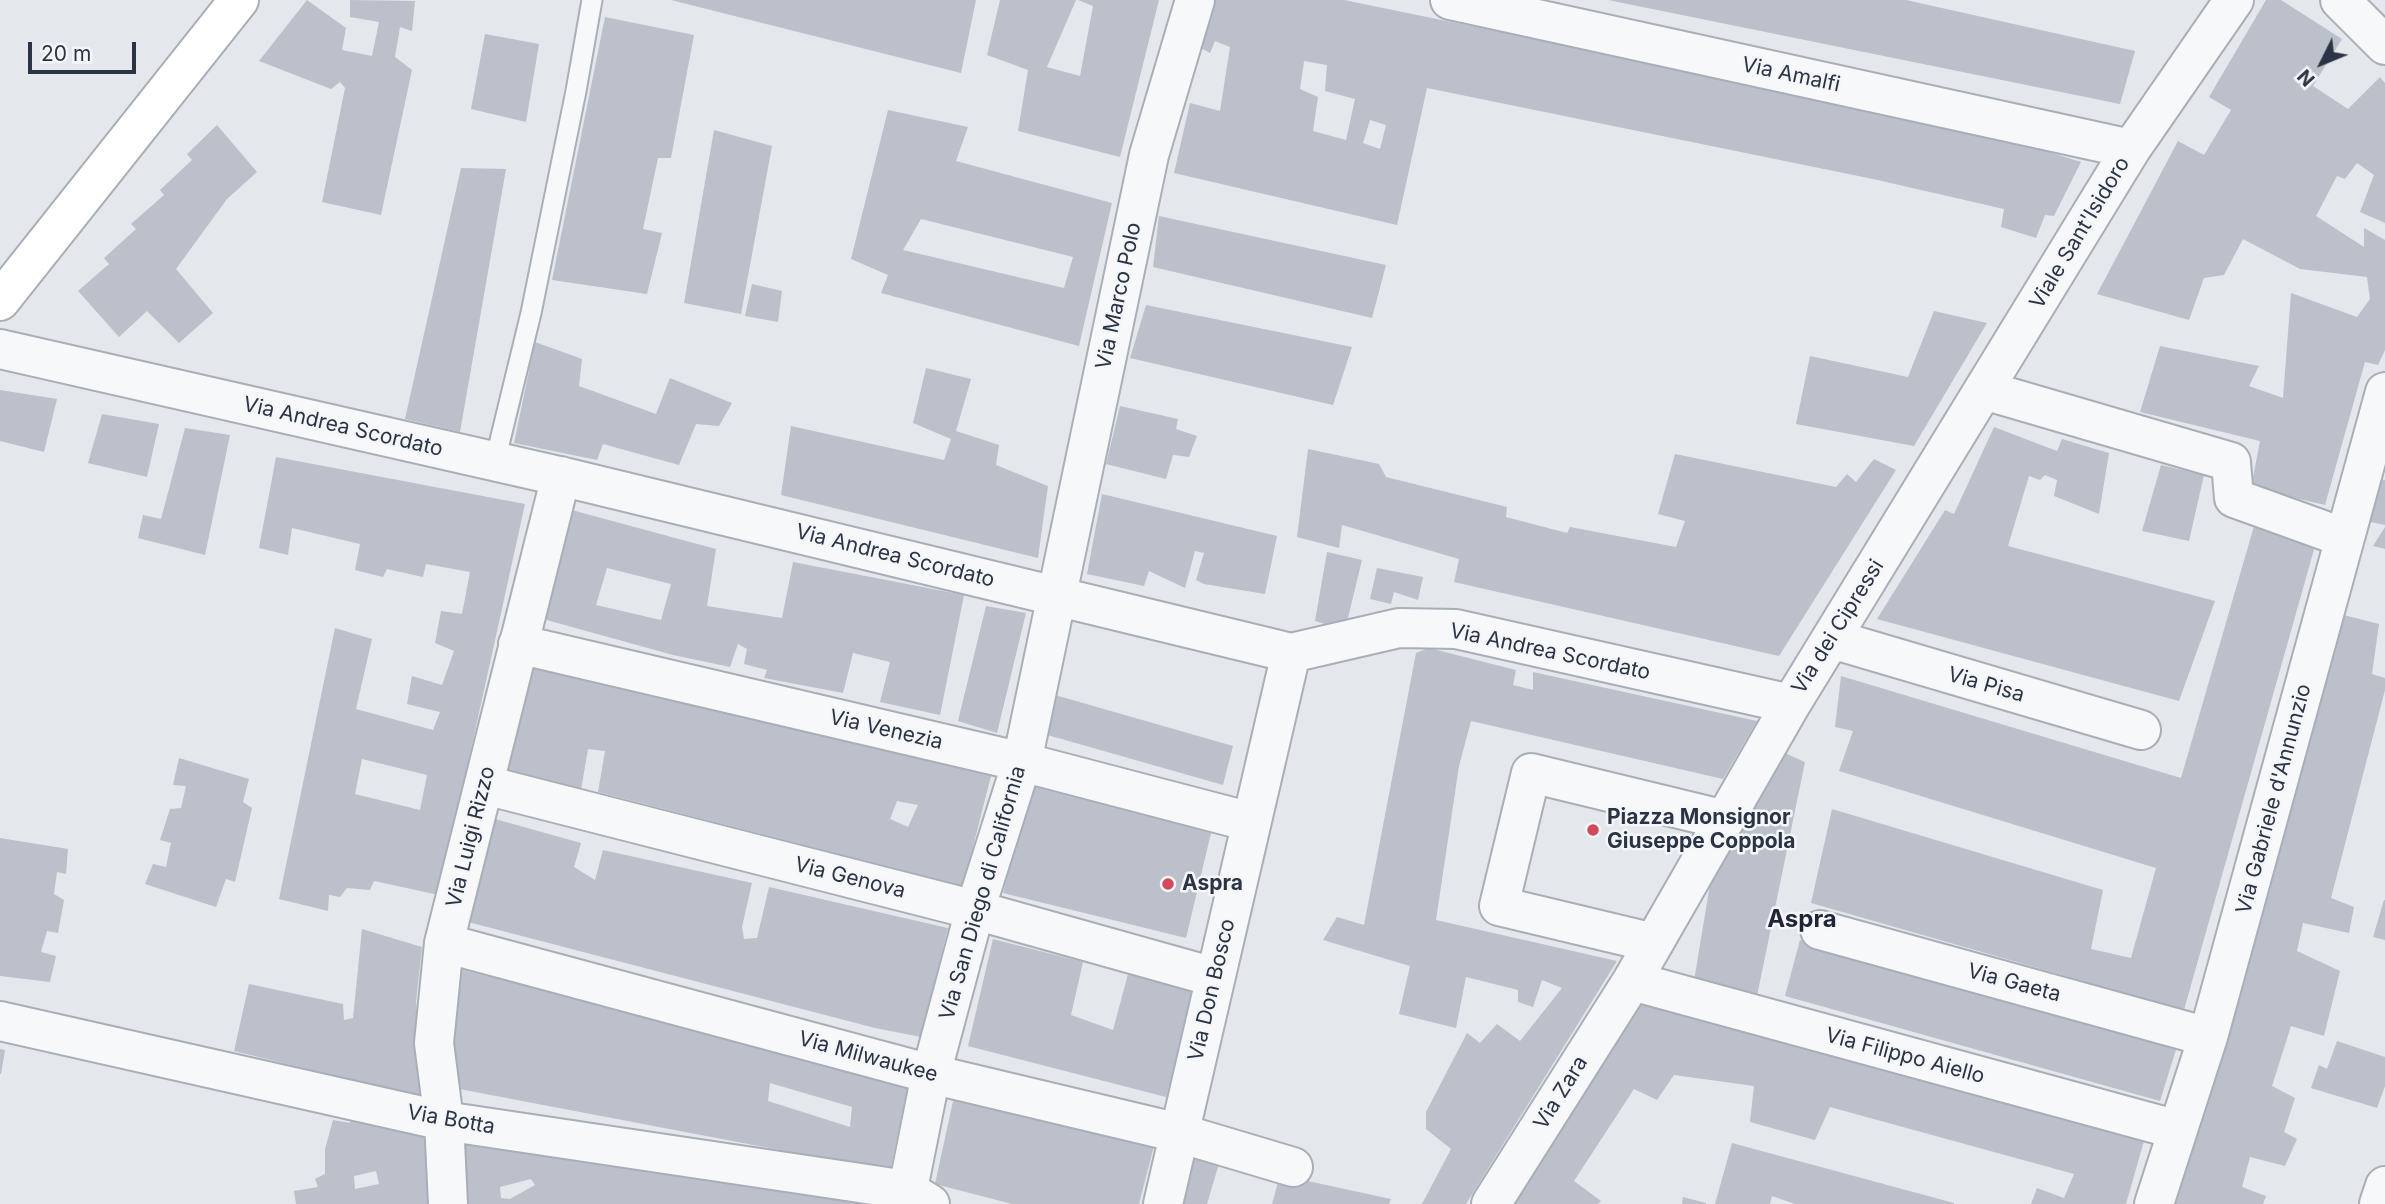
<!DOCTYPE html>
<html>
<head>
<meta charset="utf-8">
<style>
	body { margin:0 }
	#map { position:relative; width:2385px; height:1204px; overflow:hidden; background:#e4e7ec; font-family:Inter,sans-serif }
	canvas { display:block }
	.north { position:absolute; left:2287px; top:28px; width:70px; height:70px; -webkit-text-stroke:5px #f4f6f9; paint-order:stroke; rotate:227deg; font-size:19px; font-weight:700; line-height:28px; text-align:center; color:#2b3445 }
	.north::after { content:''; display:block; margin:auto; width:24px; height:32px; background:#2b3445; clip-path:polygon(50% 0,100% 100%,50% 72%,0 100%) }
	.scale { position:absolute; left:28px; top:42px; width:108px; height:32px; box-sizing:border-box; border:4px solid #2b3445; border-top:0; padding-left:9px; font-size:21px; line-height:24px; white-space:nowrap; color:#2b3445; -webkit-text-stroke:5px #f4f6f9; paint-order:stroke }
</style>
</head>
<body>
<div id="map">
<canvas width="2385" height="1204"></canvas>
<div class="north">N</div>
<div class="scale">20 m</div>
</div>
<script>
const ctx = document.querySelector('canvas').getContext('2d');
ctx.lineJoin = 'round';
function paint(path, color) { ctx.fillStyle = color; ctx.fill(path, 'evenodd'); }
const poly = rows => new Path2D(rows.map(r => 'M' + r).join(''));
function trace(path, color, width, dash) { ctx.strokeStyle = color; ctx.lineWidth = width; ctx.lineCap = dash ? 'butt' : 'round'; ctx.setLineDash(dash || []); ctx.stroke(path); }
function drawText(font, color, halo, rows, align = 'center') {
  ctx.font = font + ' Inter,sans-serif'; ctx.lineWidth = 5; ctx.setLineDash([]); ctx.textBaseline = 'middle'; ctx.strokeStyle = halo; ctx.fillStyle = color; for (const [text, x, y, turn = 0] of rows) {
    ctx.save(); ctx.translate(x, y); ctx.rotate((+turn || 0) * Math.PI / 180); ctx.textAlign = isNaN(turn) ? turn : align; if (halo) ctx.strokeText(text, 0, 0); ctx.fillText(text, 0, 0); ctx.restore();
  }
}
const building = poly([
	[307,0,346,28,342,50,372,56,379,22,350,17,350,0,415,1,412,31,400,27,395,57,412,70,381,215,322,202,345,88,340,82,331,89,259,61],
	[671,0,976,0,961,73],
	[1000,0,1076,0,1047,67,1080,76,1093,6,1078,0,1159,0,1120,157,1018,131,1028,70,987,55],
	[1209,0,1344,0,1978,130,2081,162,2054,216,2045,215,2036,238,2001,227,2004,209,1873,179,1427,88,1397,225,1174,173,1190,103,1220,111,1230,47,1215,41,1210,53,1199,47],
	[1304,61,1327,65,1325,91,1355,99,1346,140,1313,131,1318,97,1300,89],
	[1370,120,1386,125,1380,149,1363,143],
	[1608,0,1906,0,2135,51,2120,104],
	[2266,0,2281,0,2342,39,2313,86,2348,109,2380,77,2385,83,2385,223,2360,212,2374,175,2357,163,2345,179,2337,176,2316,216,2364,247,2364,228,2385,240,2385,350,2378,365,2365,362,2325,505,2251,488,2260,441,2140,412,2160,346,2259,366,2249,386,2283,398,2291,293,2357,317,2370,299,2367,277,2300,269,2243,239,2224,275,2204,278,2189,320,2097,294,2178,141,2204,155,2231,110,2209,97],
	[605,17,694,35,671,158,658,158,643,229,662,233,647,294,552,280],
	[485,34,539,44,526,122,471,109],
	[888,110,968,127,956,161,1112,203,1079,346,881,293,888,275,851,259],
	[921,219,1073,257,1064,288,903,250],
	[217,125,257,172,227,199,176,269,213,313,179,343,147,311,119,337,78,291,109,264,104,258,136,229,131,224,164,195,160,190,192,160,187,154],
	[714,130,772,146,741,314,684,303],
	[461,168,506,169,460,432,405,419],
	[1159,216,1386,265,1372,318,1153,267],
	[752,284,782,291,778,322,745,316],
	[1146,305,1352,347,1333,405,1130,358],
	[1934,311,1987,323,1914,446,1796,424,1810,356,1908,377],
	[535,342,582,359,579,386,656,414,670,378,732,403,719,426,696,424,679,465,603,444,597,460,514,443],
	[926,368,971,379,956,431,999,445,996,465,1048,486,1038,558,781,495,791,426,944,460,951,439,913,423],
	[0,390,57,399,44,452,0,441],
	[1120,406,1178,419,1176,429,1197,436,1189,457,1173,455,1166,479,1106,464],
	[102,414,159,424,147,477,88,463],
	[1994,427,2057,451,2062,439,2109,453,2099,514,2054,496,2057,480,2045,475,2040,480,2029,476,2008,546,2215,601,2179,701,1877,619,1945,510,1954,514],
	[185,428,230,435,205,555,138,538,143,515,161,519],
	[1308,449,1379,464,1386,477,1507,507,1506,517,1567,533,1570,527,1676,547,1685,521,1658,514,1675,454,1836,487,1847,474,1856,482,1874,459,1896,470,1779,656,1454,582,1459,559,1342,525,1339,548,1297,537],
	[276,457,525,504,439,895,374,881,370,890,347,888,340,897,329,895,328,911,279,899,335,628,372,639,356,709,433,730,440,712,407,704,412,676,442,685,454,651,435,643,441,611,462,614,470,572,426,564,423,577,387,569,383,577,355,570,360,544,292,528,288,555,259,548],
	[362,759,427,775,420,810,355,794],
	[2161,465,2204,475,2189,541,2142,531],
	[2373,477,2385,480,2385,525,2361,520],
	[1102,494,1277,536,1265,594,1204,584,1196,580,1204,553,1195,551,1185,588,1149,571,1144,586,1087,574],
	[568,509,716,549,707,606,782,618,793,562,964,595,940,715,880,702,890,662,853,653,843,693,764,678,767,670,744,664,747,649,738,644,730,667,673,655,543,619],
	[607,568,671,584,661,620,596,605],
	[2254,526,2315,546,2184,1010,1811,903,1832,809,2103,890,2091,949,2131,958,2156,868,1839,771,1853,731,1835,727,1841,676,2181,778],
	[2385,527,2385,549,2373,546],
	[1327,552,1362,560,1345,630,1315,621],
	[1377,568,1423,577,1418,600,1394,592,1391,604,1370,599],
	[986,606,1026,613,997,733,958,721],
	[2332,612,2379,624,2372,674,2385,678,2385,690,2331,898,2354,907,2349,933,2303,923,2297,951,2340,971,2324,1036,2291,1026,2272,1086,2295,1098,2284,1132,2297,1139,2285,1166,2250,1157,2242,1187,2266,1196,2263,1204,2165,1204],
	[1429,648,1516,670,1513,685,1533,690,1533,672,1757,721,1723,779,1471,721,1459,766,1436,920,1617,961,1466,1204,1422,1204,1451,1149,1426,1129,1426,1112,1467,1033,1480,1043,1497,1024,1520,1041,1562,988,1542,980,1533,1007,1518,1002,1518,990,1466,977,1456,1028,1399,1014,1410,966,1323,940,1337,917,1364,925,1416,653],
	[534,668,991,776,963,886,598,792,605,751,588,749,581,790,507,773],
	[897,801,918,805,908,827,890,819],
	[1055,695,1233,746,1223,785,1044,734],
	[1785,753,1805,762,1757,996,1694,981,1712,872],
	[179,758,249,779,243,802,252,808,235,882,226,879,216,907,145,884,153,864,166,867,171,843,160,840,170,809,181,808,186,786,173,785],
	[1030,784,1212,829,1186,938,1003,893],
	[495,819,581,843,574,867,595,880,603,850,752,883,742,927,744,939,757,938,769,887,948,928,921,1037,875,1028,468,922],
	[0,838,68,849,66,874,57,872,54,894,64,900,58,933,47,931,41,952,56,956,50,982,0,976],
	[2384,900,2385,900,2385,940,2373,937],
	[362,929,422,947,416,1002,420,1039,420,1097,234,1051,249,984,343,1004,344,1020,353,1018],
	[993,939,1083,962,1071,1015,1113,1030,1128,974,1195,992,1166,1097,968,1046],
	[1800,940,2180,1037,2160,1101,1785,996],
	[459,969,909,1081,890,1171,454,1088,444,1053],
	[770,1083,852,1107,850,1127,768,1101],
	[1634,996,2146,1134,2126,1204,2031,1204,2037,1188,2064,1198,2074,1174,1830,1107,1815,1140,1750,1122,1754,1086,1674,1075,1657,1100,1634,1089,1574,1181,1601,1201,1598,1204,1509,1204],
	[2337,1041,2385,1057,2385,1086,2377,1108,2311,1088,2319,1065,2327,1069],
	[0,1049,5,1050,1,1074,0,1074],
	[955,1092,1155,1142,1139,1204,1012,1204,935,1184],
	[352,1110,426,1122,435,1204,296,1204,294,1191,318,1187,315,1179,325,1174,325,1149,333,1120,350,1123],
	[376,1171,379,1184,355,1189,354,1176],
	[458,1129,881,1204,466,1204],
	[531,1179,535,1185,510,1199,501,1198,500,1187],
	[1732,1143,1954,1203,1954,1204,1795,1204,1772,1196,1770,1204,1715,1204],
	[1193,1154,1221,1157,1207,1204,1181,1204],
	[1280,1175,1391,1199,1389,1204,1272,1204],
	[1683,1197,1706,1203,1706,1204,1682,1204]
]);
const lane = poly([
	[495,461,531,313,576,91,592,0]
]);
const street = poly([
	[1450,0,2131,149],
	[2340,0,2385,45],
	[0,349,568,478,1291,653,1399,628,1456,629,1791,704],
	[1984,390,2231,462,2234,498,2345,538],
	[1832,639,2141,730],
	[518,644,1022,762,1251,822],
	[485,785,975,910,1214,977],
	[1820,930,2208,1037],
	[444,943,931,1074,1179,1133,1293,1167],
	[1654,943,1499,906,1531,773,1725,820],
	[1632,981,2178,1130],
	[0,1021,444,1121,907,1190,930,1204],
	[448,1204,444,1121,434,1043,444,943,561,476],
	[905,1204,931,1074,975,910,1022,762,1149,155,1195,0],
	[1163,1204,1291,653],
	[1491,1204,1632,981,1791,704,2131,149,2234,0],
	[2154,1204,2208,1037,2385,392],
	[2379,1204,2385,1186]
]);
const secondary = poly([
	[0,301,239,0]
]);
const markers = [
	[1593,830,7,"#d1495b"],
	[1168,884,7,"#d1495b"]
];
const streetNames = [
	["Via Amalfi",1791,75,12],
	["Viale Sant'Isidoro",2080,233,-59],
	["Via Marco Polo",1119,296,-78],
	["Via Andrea Scordato",343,427,13],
	["Via Andrea Scordato",895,556,14],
	["Via dei Cipressi",1838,627,-58],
	["Via Andrea Scordato",1550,652,12],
	["Via Pisa",1986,685,16],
	["Via Venezia",886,730,13],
	["Via Gabriele d'Annunzio",2274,799,-75],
	["Via Luigi Rizzo",471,837,-76],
	["Via Genova",850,878,14],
	["Via San Diego di California",983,893,-74],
	["Via Gaeta",2014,983,15],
	["Via Don Bosco",1212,990,-77],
	["Via Filippo Aiello",1905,1056,15],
	["Via Milwaukee",868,1057,15],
	["Via Zara",1561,1093,-58],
	["Via Botta",451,1120,10]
];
const poiNames = [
	["Piazza Monsignor",1607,818],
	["Giuseppe Coppola",1607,842],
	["Aspra",1182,884]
];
const quarterNames = [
	["Aspra",1802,920]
];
paint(building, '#bbc0ca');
trace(lane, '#a9aeb7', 23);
trace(street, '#a9aeb7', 42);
trace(secondary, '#a9aeb7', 42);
trace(lane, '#f7f8fa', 19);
trace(street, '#f7f8fa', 38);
trace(secondary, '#fff', 38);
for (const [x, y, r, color] of markers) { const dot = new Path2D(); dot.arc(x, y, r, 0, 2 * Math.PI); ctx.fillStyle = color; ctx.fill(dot); trace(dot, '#f4f6f9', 2.5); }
drawText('21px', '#2b3445', '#f4f6f9', streetNames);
drawText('bold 21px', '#2b3445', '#f4f6f9', poiNames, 'left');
drawText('bold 24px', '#1d2536', '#f4f6f9', quarterNames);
</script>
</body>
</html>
